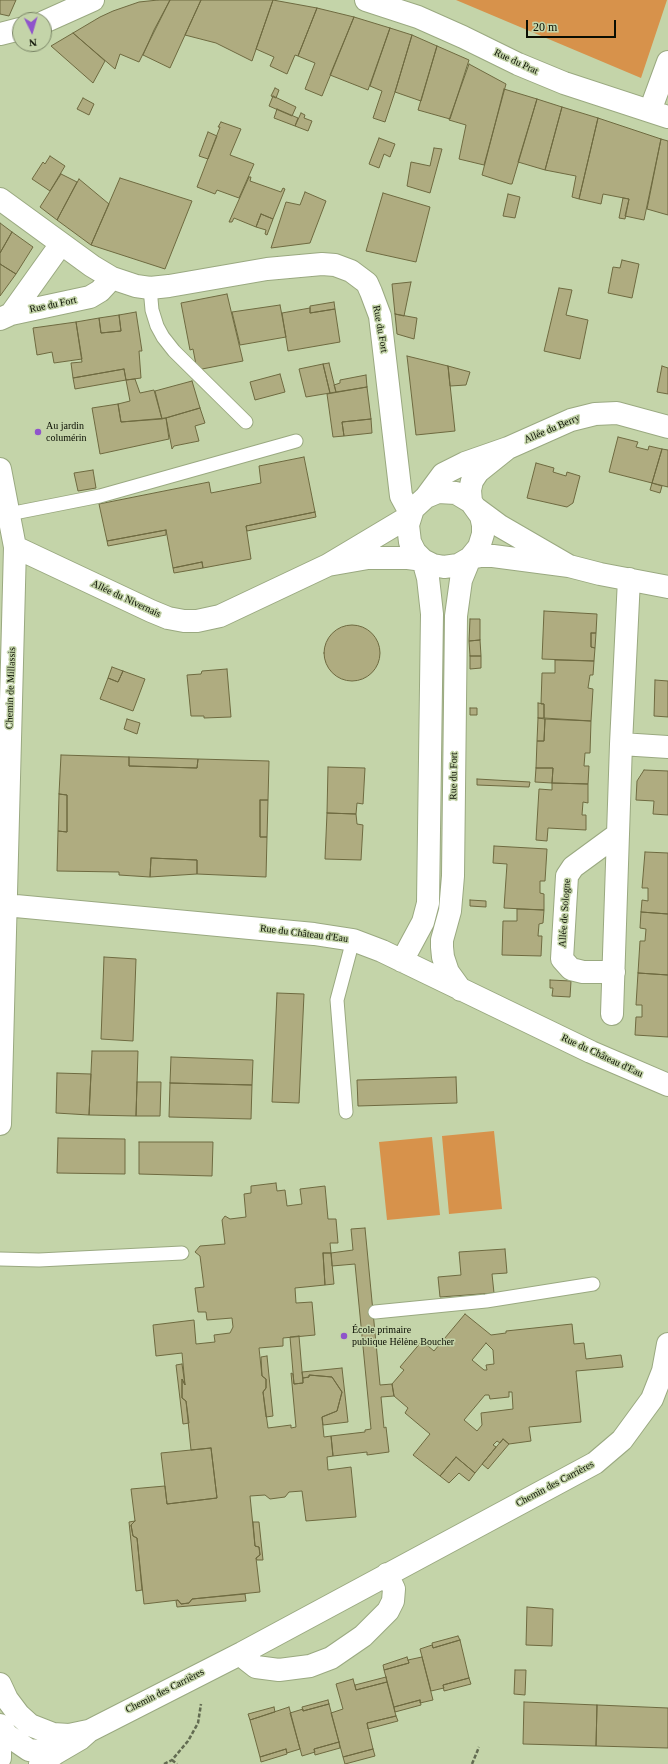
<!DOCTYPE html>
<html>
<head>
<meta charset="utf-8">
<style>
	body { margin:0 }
	#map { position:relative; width:668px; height:1764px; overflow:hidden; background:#c4d4a9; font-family:"Times New Roman",serif }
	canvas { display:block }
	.north { position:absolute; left:12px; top:12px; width:40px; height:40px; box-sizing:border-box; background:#c4d4a9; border:1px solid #7a8566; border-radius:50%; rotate:175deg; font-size:11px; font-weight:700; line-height:16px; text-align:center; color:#0a0e02 }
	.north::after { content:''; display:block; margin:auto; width:14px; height:18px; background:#8f54cb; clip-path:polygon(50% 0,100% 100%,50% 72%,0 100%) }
	.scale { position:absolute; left:526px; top:20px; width:90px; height:18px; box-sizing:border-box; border:2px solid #0a0e02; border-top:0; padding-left:5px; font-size:12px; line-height:14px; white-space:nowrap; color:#0a0e02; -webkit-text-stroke:3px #c4d4a9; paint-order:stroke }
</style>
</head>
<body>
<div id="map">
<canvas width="668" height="1764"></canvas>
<div class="north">N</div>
<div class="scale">20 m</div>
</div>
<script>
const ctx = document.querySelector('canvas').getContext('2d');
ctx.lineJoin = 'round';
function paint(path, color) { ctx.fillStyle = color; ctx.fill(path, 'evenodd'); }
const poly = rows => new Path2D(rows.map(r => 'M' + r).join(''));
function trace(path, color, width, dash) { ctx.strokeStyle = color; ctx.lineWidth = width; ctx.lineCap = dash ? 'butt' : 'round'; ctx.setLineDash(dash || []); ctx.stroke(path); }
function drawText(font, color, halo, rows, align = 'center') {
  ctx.font = font + ' "Times New Roman",serif'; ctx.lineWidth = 3; ctx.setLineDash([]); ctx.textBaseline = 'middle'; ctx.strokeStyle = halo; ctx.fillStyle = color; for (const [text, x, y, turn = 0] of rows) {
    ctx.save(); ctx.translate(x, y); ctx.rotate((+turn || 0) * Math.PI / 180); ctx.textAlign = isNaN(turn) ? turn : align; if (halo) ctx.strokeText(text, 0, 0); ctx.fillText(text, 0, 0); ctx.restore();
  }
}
const green = poly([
	[456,0,667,0,641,78],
	[494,1131,502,1209,449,1214,442,1136],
	[432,1137,440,1215,387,1220,379,1142]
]);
const building = poly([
	[0,0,16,0,9,16,0,14,0,0],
	[158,0,170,0,139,62,120,54,115,69,73,33,100,17,113,11,139,2,158,0],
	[170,0,201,0,170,68,143,55,154,30,170,0],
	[201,0,273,0,252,61,216,43,185,35,201,0],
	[273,0,317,8,298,56,295,55,287,74,270,66,274,57,256,49,273,0],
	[317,8,354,17,322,96,305,89,315,63,298,56,317,8],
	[354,17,390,28,368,90,330,75,354,17],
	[390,28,412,35,395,92,385,122,373,118,382,91,370,86,390,28],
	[73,33,105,61,93,83,51,46,73,33],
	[412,35,437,46,421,101,395,92,412,35],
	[437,46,469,60,450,119,418,110,437,46],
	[469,64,506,84,484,165,459,159,466,125,449,120,469,64],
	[275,88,279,90,276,98,271,96,275,88],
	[504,89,537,99,512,184,510,184,482,175,504,89],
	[273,96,296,107,292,116,269,106,273,96],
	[83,98,94,104,89,115,77,109,83,98],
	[537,99,562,107,545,170,518,162,537,99],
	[562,107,598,118,579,199,572,197,576,176,545,170,562,107],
	[277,109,298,118,295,126,274,118,277,109],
	[301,113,305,115,304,118,312,121,308,131,295,126,301,113],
	[598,118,661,139,644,220,625,216,629,199,603,194,601,204,579,199,598,118],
	[221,122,241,129,230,155,254,164,239,198,217,190,215,194,197,187,220,127,218,127,221,122],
	[208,132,217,136,208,159,199,156,208,132],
	[379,138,395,144,390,157,384,154,379,168,369,164,379,138],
	[661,139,668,141,668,215,647,209,661,139],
	[434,148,442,149,430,193,407,186,411,162,430,166,434,148],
	[50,156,65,166,50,191,32,179,43,162,45,164,50,156],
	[61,174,77,182,57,220,40,207,61,174],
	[249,177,251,177,250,181,281,192,283,188,285,189,273,219,261,214,256,227,234,218,232,222,229,222,249,177],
	[120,178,192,201,165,269,91,245,120,178],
	[79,179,109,204,91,245,57,220,79,179],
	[305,192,326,201,310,243,271,248,286,202,300,205,305,192],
	[383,193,430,207,416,262,366,251,383,193],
	[508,194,520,197,515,218,503,216,508,194],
	[623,198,629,199,625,219,619,218,623,198],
	[261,214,273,219,267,235,265,234,266,230,256,227,261,214],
	[0,223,12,232,0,253,0,223],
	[12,232,33,247,16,274,0,264,0,253,12,232],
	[622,260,639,264,632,298,608,293,613,267,620,268,622,260],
	[0,264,16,274,0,296,0,264],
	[411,282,404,316,395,314,392,284,411,282],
	[559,288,572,290,566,315,588,320,580,359,544,351,559,288],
	[227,294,243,361,197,370,193,349,190,350,181,303,227,294],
	[334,302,335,309,310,313,310,306,334,302],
	[280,305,286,337,240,345,232,312,280,305],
	[310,308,310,313,335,309,340,342,288,351,282,313,310,308],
	[136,312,142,351,139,351,141,378,126,380,124,369,73,378,71,363,82,362,76,322,99,318,101,333,121,331,119,315,136,312],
	[395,314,417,318,414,339,397,334,395,314],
	[119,315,121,331,101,333,99,318,119,315],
	[76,322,82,359,54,363,52,352,37,355,33,328,76,322],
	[407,356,448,366,455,431,416,435,407,356],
	[329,363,336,392,330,393,323,364,329,363],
	[323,364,330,393,306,397,299,369,323,364],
	[448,366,470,372,466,385,450,386,448,366],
	[662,366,668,368,668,394,657,392,662,366],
	[124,369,126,380,75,389,73,378,124,369],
	[280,374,285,392,255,400,250,382,280,374],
	[366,375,367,387,336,392,334,385,340,383,340,380,366,375],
	[135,379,140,393,154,390,162,419,121,422,118,404,130,401,126,380,135,379],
	[192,381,200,408,162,419,155,391,192,381],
	[367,387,371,419,342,422,344,436,333,437,327,394,367,387],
	[118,404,121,422,166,418,169,439,100,454,92,408,118,404],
	[200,408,205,423,195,426,199,441,174,446,172,449,166,418,200,408],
	[371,419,372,433,344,436,342,422,371,419],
	[618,437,638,442,636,447,648,450,649,446,662,449,652,483,609,472,618,437],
	[662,449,668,450,668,487,652,483,662,449],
	[304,457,315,512,246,526,251,559,203,568,202,562,173,568,166,530,107,541,99,504,209,482,211,493,261,483,259,466,304,457],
	[536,463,554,468,553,472,566,476,567,472,580,476,573,503,567,507,527,498,536,463],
	[93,470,96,488,78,491,74,473,93,470],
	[652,483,662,486,660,493,650,490,652,483],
	[315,512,316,517,247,531,246,526,315,512],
	[166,530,166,535,108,546,107,541,166,530],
	[202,562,203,568,174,573,173,568,202,562],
	[544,611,597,614,596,633,591,633,591,647,595,648,594,661,542,659,544,611],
	[470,619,480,619,480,640,469,641,470,619],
	'324 653a28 28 0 1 1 56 0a28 28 0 1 1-56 0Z',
	[591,633,596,633,595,648,591,647,591,633],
	[480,640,481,656,470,656,469,641,480,640],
	[470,656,481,656,481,668,470,669,470,656],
	[555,660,594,661,593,675,590,675,588,688,593,689,591,721,544,718,544,704,541,704,542,673,555,673,555,660],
	[112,667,123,671,118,682,108,678,112,667],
	[227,669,231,717,204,718,204,716,191,716,187,675,201,674,202,671,227,669],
	[123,671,145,679,133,711,100,699,108,678,118,682,123,671],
	[655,680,668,681,668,717,654,716,655,680],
	[538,703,544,704,544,718,538,718,538,703],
	[470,708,477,708,477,715,470,715,470,708],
	[538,718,545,719,544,741,537,741,538,718],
	[127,719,140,723,137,734,124,729,127,719],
	[545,719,591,721,590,753,585,753,584,766,589,766,588,784,552,783,553,768,536,768,537,741,544,741,545,719],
	[61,755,129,757,129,766,197,768,198,759,269,761,268,800,260,800,260,837,267,837,266,877,197,874,197,860,151,858,150,877,119,875,119,872,57,871,58,831,67,832,67,795,59,794,61,755],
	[129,757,198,759,197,768,129,766,129,757],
	[328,767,365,768,363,804,357,803,356,814,327,813,328,767],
	[536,768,553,768,552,783,535,782,536,768],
	[644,770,668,771,668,815,653,814,654,801,636,800,637,781,644,770],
	[477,779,530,782,529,787,477,785,477,779],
	[552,783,588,784,588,803,583,802,582,815,586,815,586,830,548,828,547,841,536,840,539,789,552,790,552,783],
	[59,794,67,795,67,832,58,831,59,794],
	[260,800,268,800,267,837,260,837,260,800],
	[327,813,356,814,357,824,363,825,361,860,325,859,327,813],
	[494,846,547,849,545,881,540,881,540,893,544,894,544,910,504,908,507,864,493,863,494,846],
	[645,852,668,853,668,914,641,912,642,900,648,901,648,888,642,888,645,852],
	[151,858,197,860,197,874,150,877,151,858],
	[470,900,486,901,486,907,470,906,470,900],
	[517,909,544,910,543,923,539,924,538,936,542,936,541,956,502,955,503,921,517,921,517,909],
	[641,912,668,914,668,975,638,973,640,941,645,941,646,929,640,928,641,912],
	[104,957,136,959,133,1041,101,1039,104,957],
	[638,973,668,975,668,1037,635,1035,636,1017,642,1017,642,1005,636,1005,638,973],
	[550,980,571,981,570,997,552,996,553,988,550,988,550,980],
	[277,993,304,994,299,1103,272,1102,277,993],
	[92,1051,138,1051,136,1116,89,1115,92,1051],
	[171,1057,253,1060,252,1085,170,1083,171,1057],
	[57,1073,91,1074,89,1115,56,1113,57,1073],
	[456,1077,457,1103,358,1106,357,1080,456,1077],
	[137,1082,161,1082,160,1116,136,1116,137,1082],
	[170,1083,252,1085,251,1119,169,1117,170,1083],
	[58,1138,125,1139,125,1174,57,1173,58,1138],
	[139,1142,213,1142,212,1176,139,1174,139,1142],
	[276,1183,277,1191,285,1190,287,1206,302,1204,300,1189,325,1186,328,1219,336,1219,338,1243,330,1243,331,1253,323,1253,325,1285,295,1288,296,1303,312,1302,315,1335,283,1338,283,1346,259,1348,262,1376,266,1379,266,1388,263,1392,268,1428,291,1425,291,1428,296,1427,291,1373,293,1374,294,1384,303,1383,303,1378,309,1377,309,1375,332,1377,342,1392,337,1411,322,1417,324,1437,331,1436,333,1456,327,1457,328,1470,351,1467,356,1517,306,1521,302,1491,289,1492,285,1497,270,1499,265,1495,250,1496,255,1546,259,1547,260,1555,256,1558,260,1592,192,1599,189,1603,181,1604,178,1600,144,1604,137,1538,133,1536,131,1525,135,1521,131,1489,165,1486,167,1504,217,1498,211,1448,191,1450,186,1401,182,1398,182,1379,185,1385,182,1353,156,1356,153,1325,194,1320,196,1344,215,1342,214,1335,230,1333,233,1327,232,1318,207,1320,206,1312,198,1312,195,1288,204,1287,200,1256,195,1252,200,1246,225,1244,222,1220,225,1216,230,1219,246,1217,244,1194,251,1193,251,1186,276,1183],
	[365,1228,380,1385,392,1384,394,1396,381,1397,384,1428,386,1427,389,1452,367,1455,367,1452,333,1456,331,1436,365,1432,365,1430,371,1429,355,1264,332,1266,331,1253,353,1250,351,1229,365,1228],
	[505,1249,507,1273,492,1274,494,1293,440,1297,438,1277,461,1275,459,1252,505,1249],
	[323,1253,331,1253,334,1284,325,1285,323,1253],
	[465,1314,491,1335,506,1333,506,1331,572,1324,574,1344,584,1343,586,1359,621,1355,623,1367,576,1371,581,1422,529,1427,531,1441,509,1444,503,1439,500,1443,497,1441,493,1445,496,1447,475,1473,456,1457,440,1476,413,1455,430,1434,405,1413,408,1408,394,1396,392,1384,404,1370,400,1367,422,1341,434,1351,465,1314],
	[486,1343,493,1350,494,1364,486,1365,487,1370,484,1370,472,1360,486,1343],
	[509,1392,512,1392,513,1409,481,1413,482,1425,477,1431,464,1420,485,1395,489,1395,490,1399,509,1397,509,1392],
	[299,1336,303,1383,294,1384,290,1337,299,1336],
	[267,1356,273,1416,266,1417,263,1392,266,1388,266,1379,262,1376,261,1357,267,1356],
	[182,1364,185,1385,182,1379,182,1398,186,1401,189,1423,183,1424,176,1365,182,1364],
	[342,1368,348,1422,323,1425,322,1417,337,1411,342,1392,332,1377,309,1375,309,1377,303,1378,302,1372,342,1368],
	[503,1439,509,1444,488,1469,482,1464,503,1439],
	[211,1448,217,1498,167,1504,161,1453,211,1448],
	[456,1457,475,1473,469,1481,459,1473,449,1483,440,1476,456,1457],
	[135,1521,131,1525,133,1536,137,1538,142,1590,136,1591,129,1522,135,1521],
	[253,1522,259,1522,263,1560,257,1560,256,1558,260,1555,259,1547,255,1546,253,1522],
	[245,1594,246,1601,177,1607,176,1601,178,1600,181,1604,189,1603,192,1599,245,1594],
	[527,1607,553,1609,552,1646,526,1645,527,1607],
	[458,1636,460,1640,433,1648,432,1643,458,1636],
	[460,1640,469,1678,443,1685,444,1688,431,1691,420,1649,432,1645,433,1648,460,1640],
	[407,1657,409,1663,384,1670,383,1665,407,1657],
	[422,1657,433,1700,420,1703,420,1700,394,1707,384,1670,409,1663,408,1660,422,1657],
	[515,1670,526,1670,525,1695,514,1694,515,1670],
	[386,1677,387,1682,356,1690,355,1685,386,1677],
	[469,1678,471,1684,444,1691,443,1685,469,1678],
	[353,1679,356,1690,387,1682,396,1716,367,1723,373,1749,343,1757,331,1713,343,1709,336,1684,353,1679],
	[328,1700,329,1704,303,1711,302,1707,328,1700],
	[420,1700,421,1705,395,1712,394,1707,420,1700],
	[524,1702,597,1705,596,1746,523,1744,524,1702],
	[329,1704,339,1742,314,1749,315,1752,302,1756,290,1713,303,1709,303,1711,329,1704],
	[597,1705,668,1708,668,1748,596,1746,597,1705],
	[274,1707,275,1712,250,1720,248,1714,274,1707],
	[289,1707,300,1749,287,1753,286,1749,260,1757,250,1720,289,1707],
	[396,1716,398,1721,368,1729,367,1723,396,1716],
	[339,1742,340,1748,315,1755,314,1749,339,1742],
	[286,1749,287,1754,261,1762,260,1757,286,1749],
	[373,1749,375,1756,345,1764,343,1757,373,1749]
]);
const path = poly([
	[172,1760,177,1764],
	[164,1764,172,1760,188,1741,198,1723,201,1704],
	[472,1764,479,1747]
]);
const lane = poly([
	[150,288,152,310,157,326,163,337,174,351,246,422],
	[9,514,100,496,296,441],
	[346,1112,337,1000,353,940],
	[0,1259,39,1260,182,1253],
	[375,1312,486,1301,593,1284]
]);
const street = poly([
	[366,0,418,17,463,37,518,64,564,83,668,117],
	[44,22,93,0],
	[0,34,20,29],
	[650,111,668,62],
	[0,199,92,266,112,278,136,286,150,288,169,286,267,269,322,264,335,265,351,271,367,283,371,292,380,316,401,496,407,507,410,516,328,565,368,558,408,558,423,560,428,578,432,614,428,903,423,922,402,961],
	[11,314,61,244],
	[0,319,11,314,90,297,100,291,112,278],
	[508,448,571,420,595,414,617,413,668,427],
	[0,469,15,547,0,1124],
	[426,497,438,492,456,493,471,502,481,516,483,525,483,534,479,547,470,558,458,565,444,567,433,565,423,560,415,552,410,542,408,525,413,509,426,497,443,474,465,463,508,448,478,472,472,481,470,490,471,502],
	[15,547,151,611,168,618,184,621,197,621,220,616,328,565],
	[569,566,600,574,668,587],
	[621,744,668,747],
	[5,905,314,934,353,940,382,951,591,1052,668,1085],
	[614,972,583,972,571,969,562,959,567,876,573,867,618,834],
	[461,990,448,972,443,957,442,947,442,940,450,911,453,876,456,616,461,580,470,558,481,556,493,556,569,566,500,526,477,509],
	[612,1014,621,744,629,579],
	[242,1653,247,1660,256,1667,279,1670,310,1666,331,1658,363,1636,388,1611,393,1601,394,1589,387,1574],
	[0,1684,7,1699,19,1715,30,1725,53,1734,69,1735,88,1731],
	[0,1725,7,1735,29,1750,56,1753],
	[0,1738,0,1758],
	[40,1764,56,1753,80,1739,89,1731,242,1653,595,1463,622,1440,652,1399,663,1371,668,1344]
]);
const markers = [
	[38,432,4,"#8f54cb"],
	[344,1336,4,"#8f54cb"]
];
const streetNames = [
	["Rue du Prat",516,62,25],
	["Rue du Fort",53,305,-12],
	["Rue du Fort",380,329,80],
	["Allée du Berry",552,429,-23],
	["Allée du Nivernais",126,599,25],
	["Chemin de Millassis",11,688,-88],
	["Rue du Fort",454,776,-89],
	["Allée de Sologne",565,913,-86],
	["Rue du Château d'Eau",304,934,7],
	["Rue du Château d'Eau",602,1056,25],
	["Chemin des Carrières",555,1484,-28],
	["Chemin des Carrières",165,1691,-27]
];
const poiNames = [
	["Au jardin",46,426],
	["columérin",46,438],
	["École primaire",352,1330],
	["publique Hélène Boucher",352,1342]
];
paint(green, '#d7924b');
paint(building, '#afac80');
trace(building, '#6e6a40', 1);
trace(lane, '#9aa980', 15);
trace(street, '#9aa980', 24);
trace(path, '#626b51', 2.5, [4, 2]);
trace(lane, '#fff', 13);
trace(street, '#fff', 22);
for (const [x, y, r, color] of markers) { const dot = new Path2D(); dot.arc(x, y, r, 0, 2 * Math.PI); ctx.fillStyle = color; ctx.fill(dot); trace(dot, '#c4d4a9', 1.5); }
drawText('10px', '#0a0e02', '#c4d4a9', streetNames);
drawText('10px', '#0a0e02', '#c4d4a9', poiNames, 'left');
</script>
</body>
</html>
